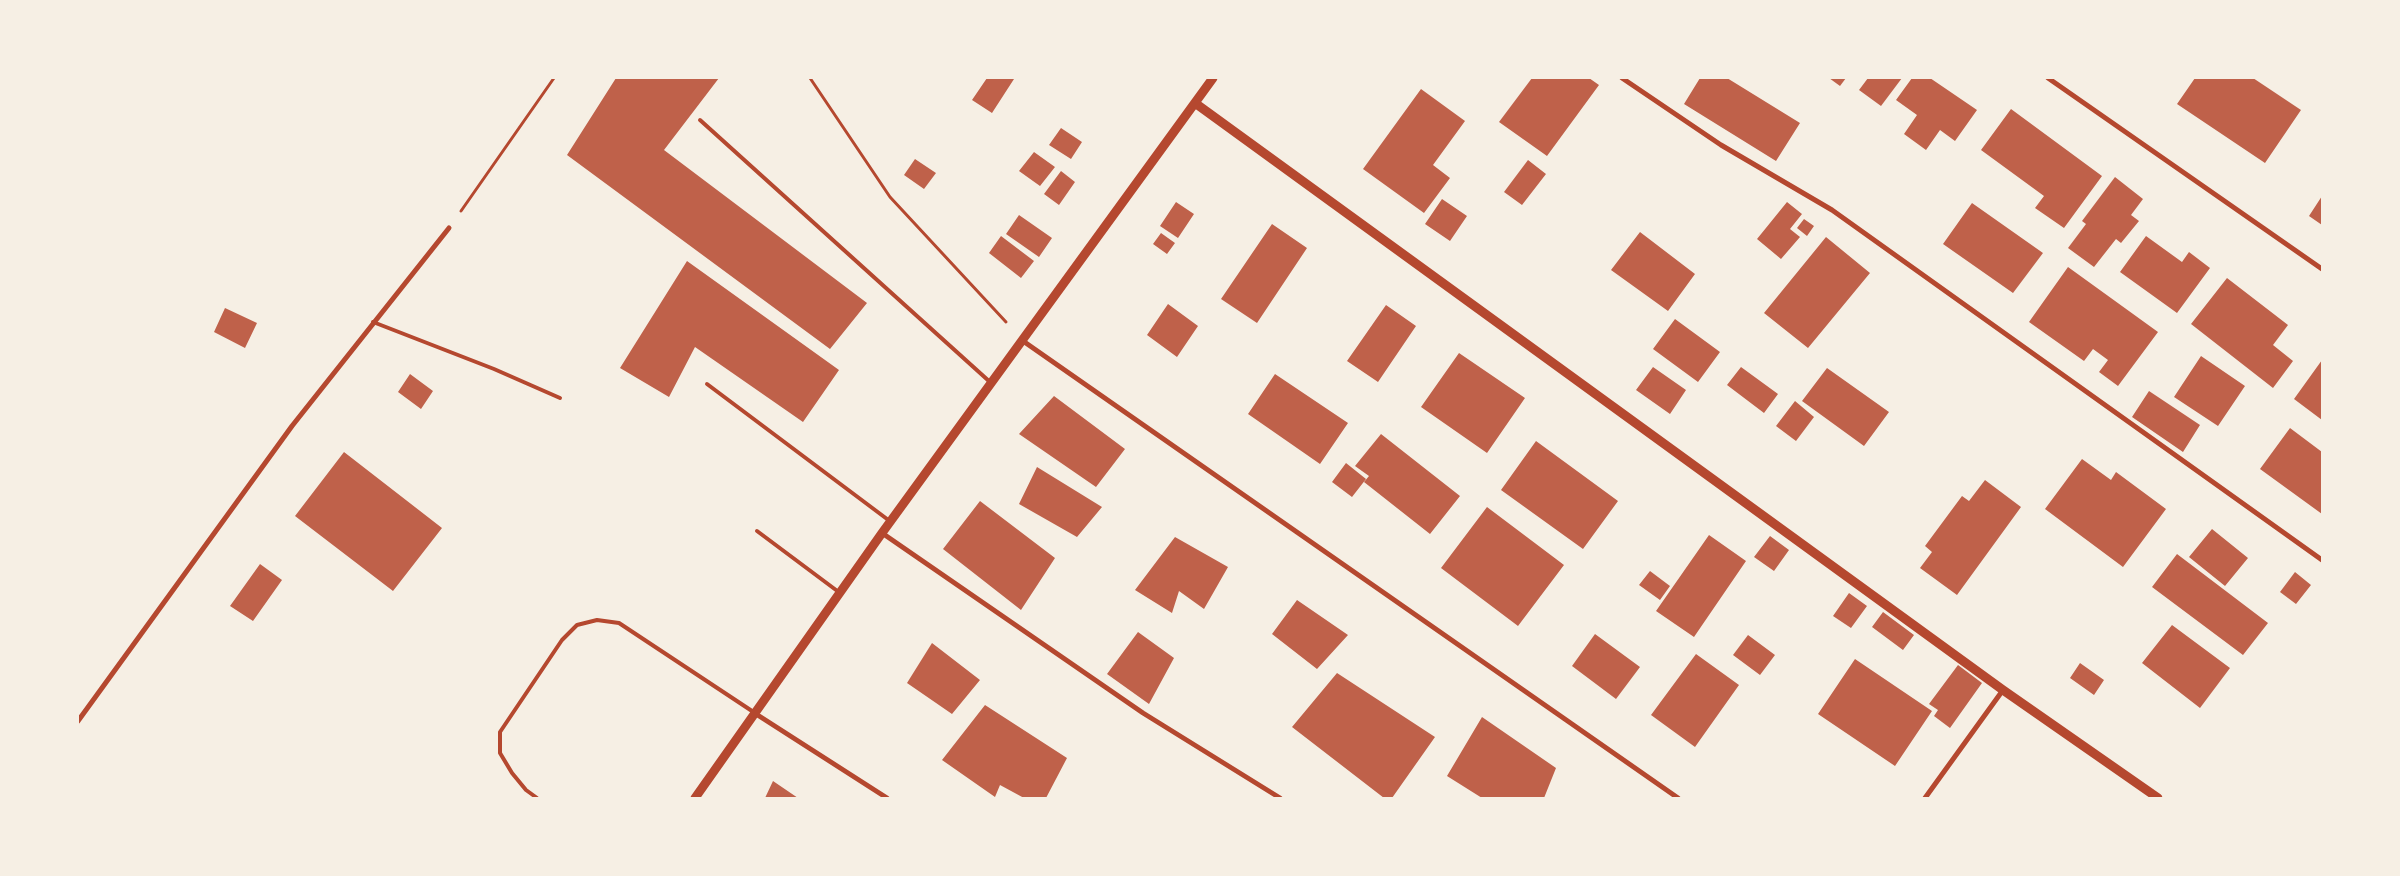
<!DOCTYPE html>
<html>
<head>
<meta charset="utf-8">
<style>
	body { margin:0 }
	#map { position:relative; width:2400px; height:876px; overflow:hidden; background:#f6efe4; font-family:Helvetica,sans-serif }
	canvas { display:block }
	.frame { position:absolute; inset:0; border:79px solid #f6efe4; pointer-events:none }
</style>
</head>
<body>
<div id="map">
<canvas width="2400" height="876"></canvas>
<div class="frame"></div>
</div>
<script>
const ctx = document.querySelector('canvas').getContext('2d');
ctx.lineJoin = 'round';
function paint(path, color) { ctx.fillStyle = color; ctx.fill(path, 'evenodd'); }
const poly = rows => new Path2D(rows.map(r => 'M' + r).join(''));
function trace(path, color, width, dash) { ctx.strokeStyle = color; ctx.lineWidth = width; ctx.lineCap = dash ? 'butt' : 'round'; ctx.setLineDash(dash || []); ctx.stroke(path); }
const building = poly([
	[616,78,719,78,664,150,867,303,830,349,567,155],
	[987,78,1014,79,992,113,972,100],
	[1532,78,1589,78,1599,85,1547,156,1499,122],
	[1700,78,1727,78,1800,123,1776,161,1684,104],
	[1829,78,1846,78,1840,86],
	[1868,78,1902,78,1881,106,1859,90],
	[1912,78,1930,78,1977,110,1955,141,1940,130,1926,150,1904,134,1917,115,1896,100],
	[2195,78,2253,78,2301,110,2265,163,2177,104],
	[1421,89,1465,121,1433,165,1450,178,1424,213,1363,169],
	[2011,109,2102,176,2064,228,2035,208,2044,196,1981,150],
	[1061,128,1082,142,1071,159,1049,145],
	[1034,152,1055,167,1040,186,1019,171],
	[915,159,936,173,924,189,904,175],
	[1528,160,1546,174,1522,205,1504,192],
	[1061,171,1075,182,1059,205,1044,194],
	[2115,177,2143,199,2131,215,2139,221,2121,243,2116,239,2094,267,2068,248,2086,224,2082,221],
	[2322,196,2322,225,2309,216],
	[1442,199,1467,216,1450,241,1425,224],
	[1176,202,1194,214,1178,238,1160,226],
	[1787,202,1802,214,1790,229,1800,237,1781,259,1757,239],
	[1972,203,2043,253,2013,293,1943,244],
	[1019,215,1052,238,1039,257,1006,234],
	[1804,219,1814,226,1807,236,1797,228],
	[1272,224,1307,248,1257,323,1221,299],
	[1640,232,1695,274,1668,311,1611,270],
	[1161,233,1175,243,1167,254,1153,244],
	[1001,236,1034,261,1021,278,989,253],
	[2146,236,2182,262,2189,252,2210,268,2177,313,2120,272],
	[1826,237,1870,273,1808,348,1764,313],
	[687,261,839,370,803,422,695,347,669,397,620,368],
	[2068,267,2158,332,2118,386,2099,372,2108,360,2093,349,2084,361,2029,322],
	[2227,278,2288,325,2273,345,2293,361,2273,388,2191,324],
	[1168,304,1198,326,1177,357,1147,335],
	[1386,305,1416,326,1378,382,1347,361],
	[225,308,257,323,245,348,214,332],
	[1675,319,1720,352,1698,382,1653,349],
	[1459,353,1525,398,1487,453,1421,407],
	[2201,356,2245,386,2218,426,2174,397],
	[2322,360,2322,420,2294,399],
	[1653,367,1686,390,1670,414,1636,390],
	[1741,367,1778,394,1764,413,1727,385],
	[1827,368,1889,412,1864,446,1802,401],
	[410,374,433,391,421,409,398,392],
	[1275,374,1348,423,1320,464,1248,414],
	[2149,391,2200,425,2183,452,2132,417],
	[1054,396,1125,449,1096,487,1019,434],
	[1795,401,1814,417,1796,441,1776,426],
	[2290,428,2322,452,2322,514,2260,469],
	[1381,434,1460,496,1430,534,1364,482,1369,476,1355,466],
	[1536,441,1618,501,1583,549,1501,490],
	[344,452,442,528,393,591,295,516],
	[2082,459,2111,480,2116,472,2166,509,2123,567,2045,509],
	[1346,463,1366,479,1352,497,1332,482],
	[1037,467,1102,507,1077,537,1019,504],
	[1985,480,2021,507,1957,595,1920,568,1932,552,1925,546,1962,496,1969,501],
	[980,501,1055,558,1021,610,943,549],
	[1487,507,1564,565,1518,626,1441,568],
	[2212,529,2248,558,2225,586,2189,557],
	[1709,535,1746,561,1694,637,1656,611],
	[1770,536,1789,550,1774,571,1754,557],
	[1175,537,1228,567,1204,609,1179,591,1172,613,1135,590],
	[2177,554,2268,623,2243,655,2152,587],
	[260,564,282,580,253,621,230,606],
	[1650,571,1670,586,1660,600,1639,585],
	[2295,572,2311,585,2296,604,2280,592],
	[1849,593,1867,606,1851,628,1833,616],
	[1297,600,1348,635,1317,669,1272,634],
	[1883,612,1914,635,1903,650,1872,627],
	[2172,625,2230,668,2200,708,2142,663],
	[1138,632,1174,658,1149,704,1107,674],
	[1595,634,1640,667,1616,699,1572,666],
	[1748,635,1775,655,1760,675,1733,655],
	[932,643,980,680,952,714,907,683],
	[1696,654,1739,685,1695,747,1651,715],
	[1855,659,1932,711,1895,766,1818,714],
	[2080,663,2104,680,2094,695,2070,678],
	[1958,665,1982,683,1950,728,1934,716,1938,710,1929,704],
	[1337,673,1435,737,1392,798,1384,798,1292,727],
	[985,705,1067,758,1046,798,1024,798,1000,785,995,797,942,760],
	[1482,717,1556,768,1544,798,1482,798,1447,776],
	[773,781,798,798,765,798]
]);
const path = poly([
	[810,78,890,197,1006,322],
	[461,211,554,78]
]);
const service = poly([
	[700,120,990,382],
	[373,322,494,369,560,398],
	[707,384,891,522],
	[757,531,840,593],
	[537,798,526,790,512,773,500,753,500,732,562,640,577,625,597,620,619,623,755,713]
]);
const minor = poly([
	[1622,78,1721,145,1832,210,2322,560],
	[2048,78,2322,269],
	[1023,341,1678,798],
	[882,533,1143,713,1280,798],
	[756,714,887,798],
	[78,721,292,426,449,228],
	[1925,798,2003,690]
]);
const tertiary = poly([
	[1195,103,2003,690,2158,798],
	[695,798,882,533,1213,78]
]);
paint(building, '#bf614a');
trace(path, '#b5482f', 3);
trace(service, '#b5482f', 4);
trace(minor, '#b5482f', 5);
trace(tertiary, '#b5482f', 9);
</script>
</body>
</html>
